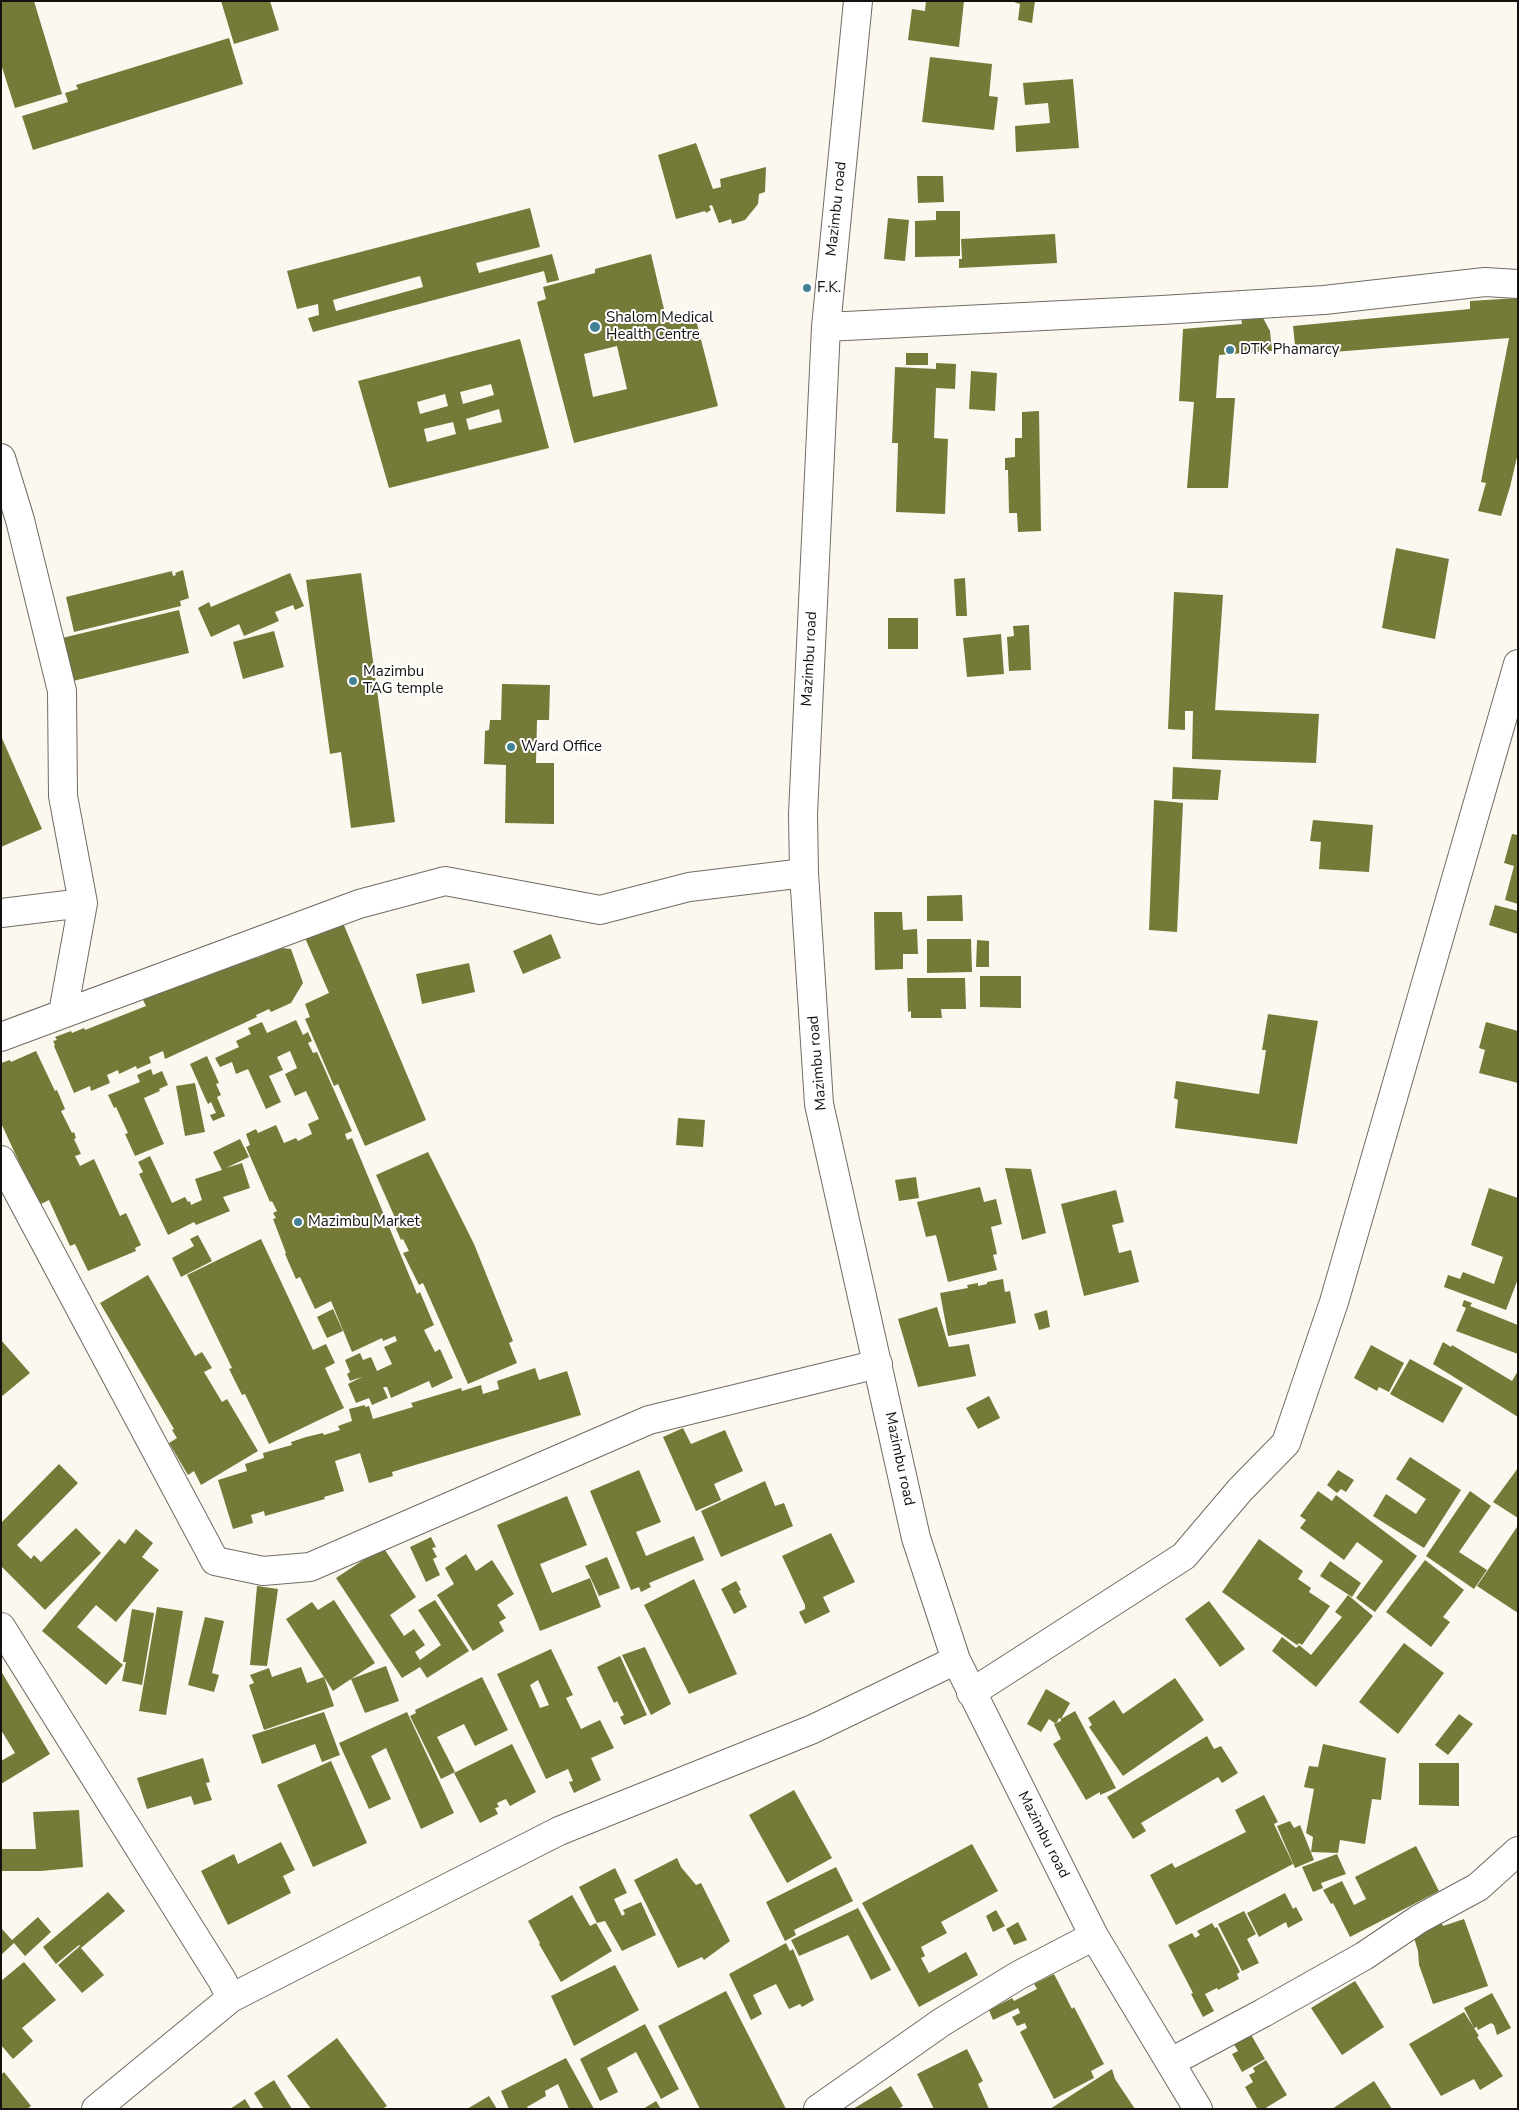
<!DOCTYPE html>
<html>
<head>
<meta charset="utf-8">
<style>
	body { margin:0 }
	#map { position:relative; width:1519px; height:2110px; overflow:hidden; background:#fcf8ef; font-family:"Nunito Sans",sans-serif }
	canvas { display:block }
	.frame { position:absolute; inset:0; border:2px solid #13120f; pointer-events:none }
</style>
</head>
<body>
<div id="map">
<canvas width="1519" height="2110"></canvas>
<div class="frame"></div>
</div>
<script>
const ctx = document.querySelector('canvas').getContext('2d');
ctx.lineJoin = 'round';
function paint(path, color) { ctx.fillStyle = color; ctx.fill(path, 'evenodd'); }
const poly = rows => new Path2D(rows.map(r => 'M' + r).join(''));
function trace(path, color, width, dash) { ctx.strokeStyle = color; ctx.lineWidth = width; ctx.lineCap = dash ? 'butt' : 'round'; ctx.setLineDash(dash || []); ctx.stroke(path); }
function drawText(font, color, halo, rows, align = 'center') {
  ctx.font = font + ' "Nunito Sans",sans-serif'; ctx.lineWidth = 4; ctx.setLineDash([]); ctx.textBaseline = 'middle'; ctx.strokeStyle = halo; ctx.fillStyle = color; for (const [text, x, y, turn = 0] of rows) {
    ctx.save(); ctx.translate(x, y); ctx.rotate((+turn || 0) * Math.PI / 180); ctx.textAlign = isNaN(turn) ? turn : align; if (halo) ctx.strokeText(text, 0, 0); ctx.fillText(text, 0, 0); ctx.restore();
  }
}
const building = poly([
	[1,1,34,1,62,94,15,108,1,64],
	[221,1,270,1,279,30,234,44],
	[926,1,964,1,959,47,908,40,912,9,925,11],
	[1011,1,1035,1,1032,23,1018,20,1020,4],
	[229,38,243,84,33,150,22,116,68,102,65,93,78,89,76,85],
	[930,57,992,64,989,96,998,97,994,130,922,122],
	[1073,79,1079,148,1016,152,1015,126,1050,123,1048,103,1025,105,1023,83],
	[696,143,713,189,721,187,720,179,766,167,765,192,759,194,758,204,745,220,732,224,731,219,719,223,712,205,709,206,711,210,706,213,705,211,676,219,658,155],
	[917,176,943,176,944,202,918,203],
	[530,208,540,247,476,263,479,273,552,254,559,280,547,283,544,271,313,332,308,318,319,315,318,304,297,309,287,271],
	[420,276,423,287,336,311,333,300],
	[936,211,960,211,960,256,915,257,915,221,936,220],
	[888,218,909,220,905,261,884,259],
	[1055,234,1057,263,959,268,959,259,962,259,961,239],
	[651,254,667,322,695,316,718,406,574,443,537,302,546,299,543,287,595,273,595,269],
	[617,346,627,389,593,397,584,354],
	[1518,298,1518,453,1510,487,1501,516,1478,511,1486,483,1481,482,1509,338,1296,355,1293,326,1470,309,1470,301],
	[1261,314,1270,331,1272,351,1219,355,1216,398,1235,398,1228,488,1187,488,1194,402,1179,401,1183,329,1242,324,1241,316],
	[520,339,549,448,389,488,358,381],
	[491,384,494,395,463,404,460,392],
	[445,394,448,406,420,414,417,402],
	[499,409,502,422,469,430,466,419],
	[453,422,456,434,427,442,424,429],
	[906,353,928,353,928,365,906,365],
	[936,363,956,364,955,389,936,388,934,438,948,439,945,514,896,512,898,443,892,443,895,367,936,369],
	[971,371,997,373,995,411,969,409],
	[1039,411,1041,531,1018,532,1017,513,1009,513,1008,470,1005,470,1005,458,1015,457,1015,438,1022,438,1022,412],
	[1396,548,1449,559,1435,639,1382,628],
	[183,570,189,598,180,601,181,606,74,632,66,597,172,571,173,576,176,575,175,573],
	[290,573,304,606,295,610,293,605,275,612,279,621,244,636,239,624,211,637,198,608,209,602,211,607],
	[361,573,395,822,351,828,341,752,330,754,306,580],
	[965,578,967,616,956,616,954,579],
	[1174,592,1223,595,1215,710,1319,714,1316,763,1192,759,1193,711,1185,711,1185,730,1168,729],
	[179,610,189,653,73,681,62,638],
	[888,618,918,618,918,649,888,649],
	[1029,625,1031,670,1009,671,1007,637,1014,636,1013,626],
	[274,631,284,667,243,679,233,642],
	[1001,634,1004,674,967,677,963,638],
	[502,684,550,685,549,720,537,720,536,763,554,763,554,824,505,823,506,765,484,764,485,731,489,730,490,720,501,720],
	[1,736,42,829,1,847],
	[1173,767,1221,770,1218,800,1172,799],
	[1154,800,1183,803,1177,932,1149,930],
	[1313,820,1373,825,1369,872,1319,869,1321,842,1310,841],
	[1512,834,1518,835,1518,904,1505,900,1514,866,1504,863],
	[962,895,963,921,927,921,927,896],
	[1495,905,1518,911,1518,934,1489,925],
	[874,912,902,912,903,930,917,929,918,954,903,954,903,969,875,970],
	[343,923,426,1120,365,1146,338,1084,334,1086,305,1019,310,1017,305,1004,329,993,305,938],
	[551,934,561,958,523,974,513,951],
	[927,939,971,939,972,972,927,973],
	[977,940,989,941,989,967,976,967],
	[281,948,291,949,303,983,291,1003,271,1012,269,1009,256,1015,257,1017,242,1024,165,1059,163,1051,149,1057,151,1063,137,1069,136,1066,119,1074,118,1070,107,1075,110,1083,91,1091,90,1086,74,1093,54,1046,55,1045,53,1041,57,1040,55,1037,71,1031,72,1033,84,1028,85,1030,146,1006,143,1000,182,982,183,985,238,962,255,952,257,958],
	[469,963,475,992,422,1004,416,974],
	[980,976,1021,976,1021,1008,980,1007],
	[907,978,965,978,966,1009,941,1009,942,1018,911,1018,911,1011,908,1012],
	[1268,1014,1318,1021,1297,1144,1175,1128,1178,1100,1174,1098,1176,1081,1259,1094,1266,1050,1262,1050],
	[296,1020,303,1035,308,1032,312,1041,308,1043,313,1053,317,1052,352,1131,345,1134,347,1140,352,1138,417,1294,420,1292,434,1325,424,1330,435,1352,440,1349,453,1378,432,1388,429,1381,391,1398,387,1387,383,1387,388,1398,372,1405,369,1398,356,1403,348,1384,362,1377,350,1381,347,1374,350,1372,345,1360,360,1353,363,1360,371,1357,377,1371,392,1364,384,1347,397,1341,395,1336,383,1341,382,1338,352,1352,331,1301,315,1309,300,1277,296,1279,285,1254,286,1253,273,1219,276,1218,273,1213,277,1211,272,1201,270,1202,246,1147,250,1145,246,1134,256,1129,258,1133,276,1125,284,1143,296,1138,298,1141,312,1134,308,1124,319,1119,306,1091,295,1096,285,1074,297,1068,290,1051,277,1057,283,1070,269,1076,281,1102,266,1109,248,1069,236,1074,232,1062,220,1067,215,1058,239,1047,236,1041,251,1034,248,1028,262,1022,267,1033],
	[1486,1022,1518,1031,1518,1083,1479,1073,1485,1050,1479,1048],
	[36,1051,55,1091,57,1090,65,1109,61,1111,72,1133,74,1132,76,1138,74,1139,81,1154,75,1156,80,1166,94,1159,120,1216,126,1213,141,1245,135,1248,136,1251,88,1271,75,1244,70,1246,49,1200,39,1205,1,1123,1,1063,10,1060,11,1062],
	[207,1056,219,1083,216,1084,221,1095,217,1097,225,1116,213,1121,210,1115,216,1113,211,1102,208,1104,206,1100,190,1064],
	[151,1069,153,1075,162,1071,168,1085,159,1089,160,1091,144,1098,164,1144,135,1156,125,1134,128,1133,116,1107,114,1108,108,1095,140,1082,137,1075],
	[195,1083,205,1132,185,1136,176,1086],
	[678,1118,705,1120,703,1147,676,1145],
	[240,1139,249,1157,226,1168,242,1163,250,1188,223,1197,230,1211,196,1225,194,1222,168,1235,139,1174,143,1172,138,1162,150,1156,172,1203,185,1197,188,1202,190,1201,191,1205,202,1200,195,1179,222,1170,213,1152],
	[428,1152,474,1244,513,1341,509,1343,517,1363,468,1384,423,1283,419,1285,403,1253,409,1251,403,1239,401,1240,393,1222,396,1220,376,1175],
	[1005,1168,1031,1169,1046,1233,1022,1240],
	[916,1177,919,1198,899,1201,895,1180],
	[980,1187,984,1202,996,1199,1002,1224,991,1227,997,1254,993,1255,997,1270,948,1282,936,1235,926,1237,917,1202],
	[1489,1188,1518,1198,1518,1279,1506,1310,1444,1287,1448,1275,1460,1279,1463,1272,1494,1284,1503,1257,1471,1245],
	[1116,1190,1124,1222,1112,1225,1119,1253,1131,1250,1139,1282,1084,1296,1061,1204],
	[198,1235,212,1261,181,1277,172,1258,194,1246,190,1239],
	[261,1239,313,1350,326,1344,335,1363,325,1368,344,1408,269,1444,245,1394,242,1395,229,1369,232,1368,187,1275],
	[148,1275,195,1356,202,1352,212,1368,204,1372,222,1402,227,1399,258,1451,201,1485,194,1471,188,1475,169,1443,177,1438,172,1430,174,1429,100,1303],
	[1003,1279,1005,1292,1010,1291,1016,1323,948,1336,940,1293,968,1288,967,1285,978,1283,978,1286,987,1284,987,1282],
	[1464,1300,1472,1303,1470,1306,1518,1325,1518,1354,1456,1331,1466,1308,1462,1306],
	[937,1307,949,1347,969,1344,976,1376,918,1387,898,1319],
	[333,1309,343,1331,327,1338,317,1317],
	[1047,1310,1050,1327,1039,1330,1034,1314],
	[1,1340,30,1373,1,1397],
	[1443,1342,1451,1347,1452,1345,1512,1381,1518,1371,1518,1417,1433,1364],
	[1371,1345,1404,1363,1389,1392,1379,1387,1377,1391,1354,1378],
	[1410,1359,1463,1388,1443,1423,1390,1394],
	[535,1368,539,1380,567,1371,581,1415,392,1472,393,1476,369,1483,360,1453,335,1461,344,1491,324,1497,325,1499,265,1516,264,1511,251,1515,253,1523,233,1529,218,1480,247,1471,245,1464,264,1458,263,1453,292,1445,291,1442,306,1437,323,1433,324,1435,340,1430,338,1426,352,1421,349,1409,365,1405,365,1407,369,1406,373,1419,413,1407,411,1403,461,1388,462,1391,481,1385,483,1394,499,1389,497,1381],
	[989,1396,1000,1418,978,1429,966,1408],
	[683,1428,691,1444,725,1430,743,1471,714,1484,721,1500,696,1511,663,1437],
	[1410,1457,1461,1490,1424,1548,1373,1516,1386,1494,1416,1514,1426,1499,1396,1479],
	[59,1464,78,1483,17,1545,31,1559,34,1555,41,1562,76,1528,101,1553,45,1610,1,1566,1,1523],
	[1518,1468,1518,1518,1493,1502],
	[639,1470,661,1522,636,1532,646,1556,694,1536,704,1560,649,1583,651,1587,641,1592,639,1587,631,1590,590,1491],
	[1338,1470,1354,1480,1346,1492,1341,1489,1337,1493,1327,1485],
	[765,1481,775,1506,784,1503,793,1526,721,1557,701,1511],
	[1318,1491,1332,1501,1336,1495,1417,1556,1375,1612,1356,1598,1383,1561,1357,1542,1344,1560,1300,1528,1306,1520,1300,1516],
	[1470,1491,1491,1506,1459,1552,1487,1570,1474,1589,1426,1556],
	[567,1496,587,1545,540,1564,552,1593,590,1578,601,1607,540,1631,497,1525],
	[1517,1527,1518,1528,1518,1613,1477,1586],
	[136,1529,153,1543,142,1557,159,1570,116,1622,96,1605,77,1627,123,1665,106,1685,42,1631,119,1539,125,1544],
	[831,1533,855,1582,823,1597,830,1612,805,1624,799,1612,805,1609,805,1605,782,1556],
	[431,1537,436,1547,432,1548,437,1557,433,1559,440,1575,426,1582,410,1547],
	[1259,1539,1303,1571,1298,1579,1311,1588,1309,1592,1330,1606,1302,1645,1299,1643,1297,1645,1222,1592],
	[383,1547,416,1597,390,1615,404,1636,414,1629,425,1645,415,1652,420,1660,441,1645,418,1610,435,1600,469,1651,427,1678,420,1667,402,1678,336,1578],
	[466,1554,476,1571,492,1560,514,1594,497,1605,506,1618,499,1622,504,1631,473,1651,437,1595,454,1584,445,1568],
	[607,1557,620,1588,599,1596,585,1566],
	[1425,1560,1464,1590,1443,1617,1450,1622,1431,1647,1386,1612],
	[1330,1561,1361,1583,1352,1597,1320,1576],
	[694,1579,737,1674,689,1694,644,1605],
	[736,1581,741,1590,739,1591,747,1607,734,1614,721,1589],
	[257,1586,278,1589,267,1666,250,1665],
	[1348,1595,1373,1616,1316,1687,1272,1651,1282,1637,1296,1648,1299,1645,1311,1655,1342,1617,1335,1612],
	[334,1600,375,1663,333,1691,324,1677,334,1706,264,1730,249,1685,254,1683,250,1675,269,1668,272,1677,301,1667,307,1683,324,1677,286,1619,312,1602,318,1610],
	[1209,1601,1245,1649,1220,1667,1185,1619],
	[157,1607,183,1611,166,1715,139,1711],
	[132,1609,154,1613,142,1685,122,1681,126,1662,123,1662],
	[205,1617,224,1621,212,1673,219,1675,214,1692,188,1685],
	[1404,1643,1444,1673,1398,1734,1359,1702],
	[645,1647,671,1704,651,1715,622,1655],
	[551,1649,573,1695,566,1698,581,1729,600,1720,614,1748,591,1758,601,1780,574,1793,569,1782,573,1781,568,1769,546,1779,497,1674],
	[538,1680,549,1705,540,1708,530,1685],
	[620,1656,647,1715,624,1725,620,1717,624,1715,617,1701,614,1703,597,1667],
	[386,1666,399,1701,365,1713,351,1679],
	[1,1671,50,1754,1,1784,1,1761,15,1753,1,1730],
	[482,1677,508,1730,475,1746,464,1724,437,1737,455,1772,441,1779,410,1716,416,1713,415,1710],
	[1175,1678,1204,1720,1123,1776,1089,1727,1092,1725,1088,1718,1114,1700,1123,1714],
	[1046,1689,1070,1703,1061,1719,1075,1711,1116,1788,1100,1795,1100,1792,1086,1800,1053,1744,1061,1739,1054,1724,1061,1721,1061,1719,1059,1718,1056,1724,1049,1719,1041,1732,1027,1724],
	[324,1712,340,1755,322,1762,315,1744,262,1764,252,1735],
	[407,1712,454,1813,421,1829,386,1748,371,1756,391,1799,369,1809,339,1743],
	[1459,1714,1473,1724,1448,1755,1435,1745],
	[1207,1736,1214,1749,1221,1746,1238,1773,1222,1783,1218,1777,1141,1823,1146,1831,1133,1839,1107,1797],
	[512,1744,536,1792,510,1806,506,1799,497,1803,499,1807,495,1808,498,1814,480,1823,454,1773],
	[1323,1744,1386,1758,1381,1800,1372,1799,1365,1844,1340,1840,1338,1853,1311,1852,1313,1837,1306,1833,1314,1789,1304,1787,1309,1766,1318,1767],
	[203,1758,210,1782,206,1783,212,1800,194,1805,191,1796,147,1809,137,1778],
	[331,1761,367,1843,313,1867,277,1785],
	[1419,1763,1459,1763,1459,1806,1419,1805],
	[794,1790,832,1858,787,1883,749,1815],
	[1264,1795,1278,1822,1274,1824,1293,1864,1176,1925,1150,1875,1172,1863,1175,1868,1246,1832,1235,1810],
	[79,1810,83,1867,41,1871,1,1871,1,1849,36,1849,33,1812],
	[1290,1821,1294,1828,1300,1825,1314,1860,1295,1868,1277,1826],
	[281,1842,295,1870,283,1876,291,1893,228,1925,201,1871,234,1854,238,1864],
	[972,1844,998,1891,941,1922,947,1933,921,1947,925,1956,921,1958,929,1973,966,1952,978,1975,919,2007,862,1903],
	[1416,1846,1439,1891,1350,1937,1333,1903,1331,1904,1323,1890,1342,1881,1354,1905,1366,1899,1355,1877],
	[1337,1854,1346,1874,1321,1883,1323,1888,1313,1892,1302,1867],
	[677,1858,681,1867,696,1885,701,1883,730,1941,704,1960,702,1957,678,1968,634,1880],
	[836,1867,853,1901,794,1930,796,1935,785,1941,766,1902],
	[615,1868,627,1893,614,1899,622,1916,625,1914,623,1910,641,1902,656,1935,622,1951,605,1921,597,1923,579,1887],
	[108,1892,125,1911,81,1948,104,1975,82,1993,58,1965,80,1946,79,1945,56,1964,43,1947],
	[1285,1893,1293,1909,1296,1907,1303,1920,1288,1928,1286,1922,1259,1937,1247,1913],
	[572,1895,590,1926,596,1923,612,1951,561,1982,539,1944,540,1943,528,1921],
	[858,1908,891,1970,871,1980,848,1935,799,1956,791,1940],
	[996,1910,1005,1926,993,1932,986,1916],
	[1244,1911,1256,1934,1247,1939,1259,1963,1242,1971,1218,1924],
	[38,1917,51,1932,25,1956,14,1943,1,1955,1,1928,12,1940],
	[1464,1919,1488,1986,1433,2004,1419,1965,1418,1951,1412,1931,1441,1921,1443,1926],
	[1018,1922,1027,1940,1014,1945,1006,1929],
	[1212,1923,1215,1928,1217,1927,1240,1972,1237,1974,1239,1979,1218,1990,1217,1988,1205,1994,1214,2011,1203,2017,1191,1994,1193,1993,1168,1945,1192,1933,1195,1938,1200,1935,1197,1931],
	[786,1943,790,1951,793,1949,814,2000,802,2007,800,2004,789,2009,776,1984,753,1995,762,2014,751,2020,729,1974],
	[24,1962,56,2000,22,2028,33,2041,13,2059,1,2045,1,1981],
	[615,1965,639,2010,574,2046,551,1996],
	[1054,1974,1072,2009,1074,2007,1104,2064,1091,2071,1094,2078,1054,2099,1020,2032,1027,2028,1025,2023,1017,2026,1012,2017,1020,2013,1018,2008,993,2020,989,2010,1012,1998,1014,2001,1037,1989,1034,1984],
	[1355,1981,1384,2027,1342,2055,1311,2008],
	[726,1991,786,2109,700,2109,658,2026],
	[1492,1993,1511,2028,1497,2035,1494,2025,1491,2023,1478,2030,1477,2027,1474,2028,1464,2008],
	[1464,2012,1479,2036,1477,2037,1503,2076,1480,2090,1474,2079,1441,2096,1409,2044],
	[645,2024,679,2089,661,2099,636,2052,607,2068,618,2092,600,2101,580,2059],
	[1250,2033,1265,2059,1242,2072,1232,2054,1238,2051,1233,2043],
	[337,2038,387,2106,382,2109,311,2109,287,2076],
	[967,2049,983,2081,978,2084,989,2109,934,2109,917,2074],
	[566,2058,594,2109,569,2109,558,2084,545,2091,546,2096,527,2107,528,2109,509,2109,501,2091],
	[1266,2060,1287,2095,1264,2109,1257,2108,1245,2087,1253,2082,1249,2075,1255,2072,1253,2068],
	[1112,2069,1115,2079,1135,2109,1050,2109],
	[4,2072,31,2106,27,2109,1,2109,1,2075],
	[274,2080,292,2109,264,2109,254,2093],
	[1374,2081,1392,2109,1332,2109],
	[891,2086,903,2106,898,2109,853,2109],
	[489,2096,497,2109,467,2109],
	[245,2099,251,2109,230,2109],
	[656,2101,661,2109,643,2109]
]);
const minor = poly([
	[858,1,826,327,803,814,804,873,819,1104,916,1538,956,1660,1094,1936,1198,2109],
	[826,327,1162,310,1324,300,1485,282,1518,284],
	[1,458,20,520,62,691,63,796,83,903,63,1013],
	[1,913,83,903],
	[1,1037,359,904,445,881,600,910,689,887,804,873],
	[1,1160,215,1561,263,1571,310,1567,649,1420,878,1364],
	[1,1627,222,1980,231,1998],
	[971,1693,1184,1556,1240,1490,1286,1443,1334,1302,1518,664],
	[1171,2062,1263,2013,1364,1956,1419,1919,1478,1887,1518,1851],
	[96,2109,231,1998,559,1831,813,1729,956,1660],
	[818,2109,942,2022,1019,1975,1094,1936]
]);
const markers = [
	[807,288,5,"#428296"],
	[595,327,6,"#428296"],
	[1230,350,5,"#428296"],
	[353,681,5,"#428296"],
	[511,747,5,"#428296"],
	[298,1222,5,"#428296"]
];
const streetNames = [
	["Mazimbu road",837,209,-84],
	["Mazimbu road",810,659,-87],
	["Mazimbu road",818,1063,-95],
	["Mazimbu road",899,1459,78],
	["Mazimbu road",1043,1835,63]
];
const poiNames = [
	["F.K.",817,288],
	["Shalom Medical",606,318],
	["Health Centre",606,335],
	["DTK Phamarcy",1240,350],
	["Mazimbu",363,672],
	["TAG temple",363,689],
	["Ward Office",521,747],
	["Mazimbu Market",308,1222]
];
paint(building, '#757a39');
trace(minor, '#706c64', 30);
trace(minor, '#fff', 28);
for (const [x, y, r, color] of markers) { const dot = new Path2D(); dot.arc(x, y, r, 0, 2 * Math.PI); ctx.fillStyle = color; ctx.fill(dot); trace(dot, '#fff', 2); }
drawText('15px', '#13120f', '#fff', streetNames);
drawText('15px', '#13120f', '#fff', poiNames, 'left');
</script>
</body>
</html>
